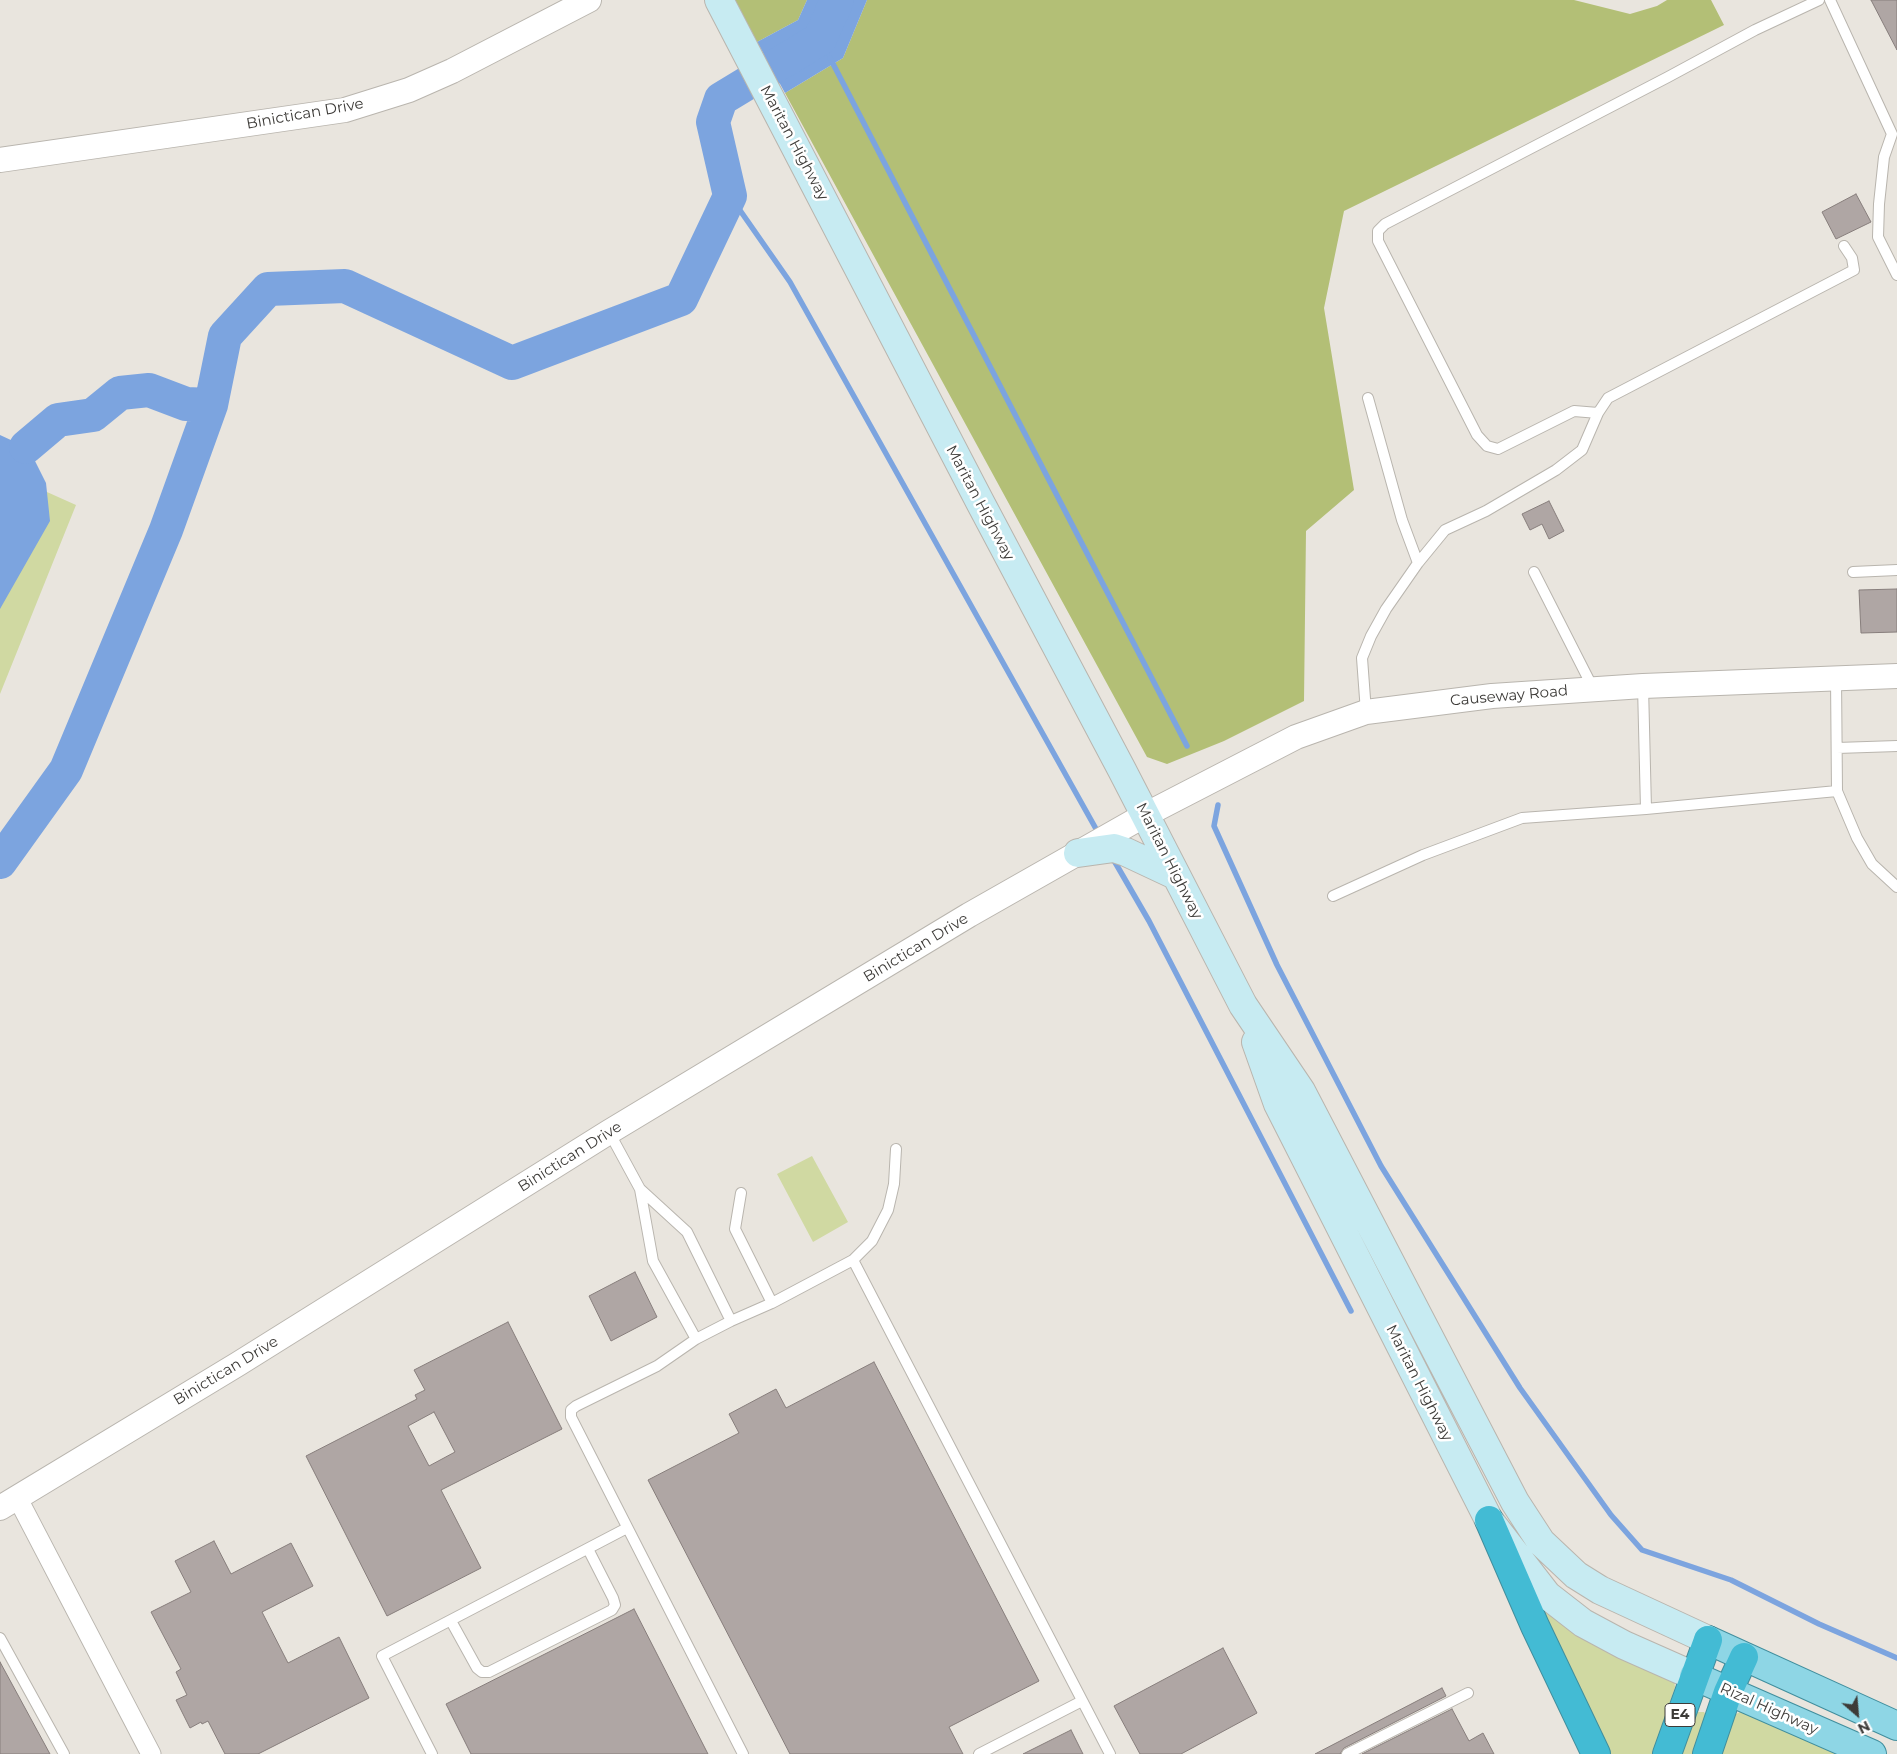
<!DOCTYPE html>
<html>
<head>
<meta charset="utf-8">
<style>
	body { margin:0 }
	#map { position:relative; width:1897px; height:1754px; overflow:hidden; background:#e9e5de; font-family:Montserrat,sans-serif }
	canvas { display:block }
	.north { position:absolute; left:1832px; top:1689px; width:50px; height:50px; -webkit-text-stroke:4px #fff; paint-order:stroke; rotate:153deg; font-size:14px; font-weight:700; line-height:20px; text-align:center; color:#3d3b38 }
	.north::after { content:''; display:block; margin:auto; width:18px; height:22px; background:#3d3b38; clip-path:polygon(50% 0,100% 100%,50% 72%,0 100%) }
</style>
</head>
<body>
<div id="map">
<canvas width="1897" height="1754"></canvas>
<div class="north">N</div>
</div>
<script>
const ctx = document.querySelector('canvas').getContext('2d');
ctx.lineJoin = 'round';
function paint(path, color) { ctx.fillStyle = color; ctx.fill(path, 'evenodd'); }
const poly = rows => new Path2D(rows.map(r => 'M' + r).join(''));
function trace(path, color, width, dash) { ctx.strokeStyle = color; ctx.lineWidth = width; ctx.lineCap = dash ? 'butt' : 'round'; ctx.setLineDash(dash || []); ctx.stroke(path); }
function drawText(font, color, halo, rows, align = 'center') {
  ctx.font = font + ' Montserrat,sans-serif'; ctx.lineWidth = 5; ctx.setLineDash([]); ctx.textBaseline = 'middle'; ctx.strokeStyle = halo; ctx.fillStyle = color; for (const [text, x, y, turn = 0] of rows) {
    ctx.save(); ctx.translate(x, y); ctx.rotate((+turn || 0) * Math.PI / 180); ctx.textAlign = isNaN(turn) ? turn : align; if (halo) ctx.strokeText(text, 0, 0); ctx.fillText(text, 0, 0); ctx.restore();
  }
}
const green = poly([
	[0,471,76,505,0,694],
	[812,1156,848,1222,813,1242,777,1174],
	[1538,1606,1674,1680,1675,1687,1653,1754,1605,1754],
	[1698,1712,1704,1712,1706,1715,1695,1754,1682,1754,1695,1716],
	[1740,1712,1744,1712,1845,1754,1721,1754,1736,1714]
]);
const forest = poly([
	[735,0,807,0,798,20,757,42],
	[867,0,1574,0,1630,14,1657,6,1667,0,1711,0,1724,25,1344,211,1324,308,1354,490,1306,531,1304,701,1224,741,1167,764,1147,757,785,93,843,58]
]);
const water = poly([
	[807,0,867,0,843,58,785,93,757,42,798,20],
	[0,435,26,447,35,461,46,483,50,521,0,609]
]);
const stream = poly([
	[830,58,1187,746],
	[730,196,790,282,1100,836],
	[1218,805,1214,826,1277,965,1381,1166,1520,1388,1611,1515,1642,1550,1731,1580,1819,1624,1897,1658],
	[1112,857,1149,921,1351,1311]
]);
const river = poly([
	[26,447,58,420,93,415,120,393,149,390,186,404,211,405],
	[0,862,66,770,166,530,211,405,225,336,268,289,345,286,512,363,681,299,730,196,713,122,721,99,820,39,837,0]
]);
const building = poly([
	[1871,0,1897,0,1897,50,1871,0],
	[1856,194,1871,222,1836,239,1822,212,1856,194],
	[1549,501,1564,531,1549,539,1542,524,1530,530,1522,514,1549,501],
	[1897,589,1897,632,1861,633,1859,590,1897,589],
	[635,1272,657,1317,611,1341,589,1296,635,1272],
	[508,1322,562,1429,441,1490,481,1568,387,1616,306,1456,417,1399,415,1395,425,1390,414,1370,508,1322],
	[434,1412,455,1452,429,1466,408,1426,434,1412],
	[874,1362,1039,1681,949,1727,963,1754,790,1754,648,1480,739,1433,729,1414,776,1389,786,1408,874,1362],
	[214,1541,231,1574,291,1543,313,1586,262,1612,288,1663,339,1637,369,1698,258,1754,225,1754,208,1721,202,1724,201,1722,190,1728,176,1700,187,1695,176,1672,181,1669,151,1612,191,1592,175,1561,214,1541],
	[634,1609,708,1754,471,1754,446,1704,634,1609],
	[1223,1648,1257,1713,1181,1754,1140,1754,1114,1706,1223,1648],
	[0,1662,50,1754,0,1754,0,1662],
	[1442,1688,1446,1696,1344,1748,1340,1754,1315,1754,1442,1688],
	[1452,1709,1469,1741,1483,1733,1494,1754,1362,1754,1452,1709],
	[1071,1730,1083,1754,1023,1754,1071,1730]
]);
const service = poly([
	[1830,0,1892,134,1884,157,1879,204,1878,237,1897,275],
	[1368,398,1402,520,1418,563],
	[1598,413,1574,411,1498,449,1487,446,1477,435,1378,241,1378,231,1385,224,1668,77,1755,30,1819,0],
	[1534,572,1593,688],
	[1853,572,1897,570],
	[1836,678,1837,791,1857,838,1872,864,1897,887],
	[1643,686,1646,809],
	[1366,712,1362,658,1371,636,1386,609,1418,563,1445,530,1486,511,1556,470,1582,450,1598,413,1608,398,1854,270,1852,258,1844,246],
	[1837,748,1897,746],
	[1333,896,1423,855,1522,818,1646,809,1837,791],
	[609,1132,640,1189,653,1261,696,1339],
	[640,1189,687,1232,731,1321],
	[741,1193,735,1229,772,1303],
	[853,1260,1110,1754],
	[451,1621,477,1668,482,1672,489,1672,612,1610,615,1605,613,1598,588,1549],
	[0,1638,64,1754],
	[432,1754,382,1656,627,1528],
	[743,1754,571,1417,571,1410,576,1406,657,1366,696,1339,731,1321,772,1303,853,1260,872,1241,888,1210,894,1184,896,1149],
	[979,1754,1082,1701],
	[1347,1754,1468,1693]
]);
const minor = poly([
	[17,1497,151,1754]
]);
const tertiary = poly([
	[0,160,345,110,409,90,452,71,589,0],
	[0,1508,238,1364,609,1132,969,915,1145,815,1296,737,1366,712,1492,696,1643,686,1897,676]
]);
const secondary = poly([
	[719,0,980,502,1122,770,1243,1005,1301,1091,1515,1502,1541,1542,1576,1575,1600,1590,1708,1640],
	[1078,853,1114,848,1126,852,1175,875],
	[1256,1042,1278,1104,1489,1520,1547,1595,1583,1623,1624,1645,1694,1676]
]);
const primary = poly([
	[1708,1640,1897,1726],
	[1694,1676,1872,1754]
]);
const motorway = poly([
	[1489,1520,1535,1626,1596,1754],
	[1667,1754,1708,1640],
	[1707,1754,1728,1692,1744,1657]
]);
const shields = [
	[1680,1715,30]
];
const shieldNames = [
	["E4",1680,1715]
];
const streetNames = [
	["Binictican Drive",305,114,-10],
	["Maritan Highway",794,143,62],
	["Maritan Highway",980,503,62],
	["Causeway Road",1509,696,-5],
	["Maritan Highway",1169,861,63],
	["Binictican Drive",916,948,-31],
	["Binictican Drive",570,1157,-32],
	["Binictican Drive",226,1371,-31],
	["Maritan Highway",1419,1383,63],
	["Rizal Highway",1769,1709,24]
];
paint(green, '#d0d9a2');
paint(forest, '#b3bf76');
paint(water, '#7ca4df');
trace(stream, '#7ca4df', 5.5);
trace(river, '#7ca4df', 34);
paint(building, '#afa6a4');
trace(building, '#877e7c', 1);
trace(service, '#b9b5ae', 12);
trace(minor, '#b9b5ae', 21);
trace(tertiary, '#b9b5ae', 26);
trace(secondary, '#b9b5ae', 30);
trace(primary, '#418e9d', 30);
trace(motorway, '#418e9d', 30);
trace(service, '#fff', 10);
trace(minor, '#fff', 19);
trace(tertiary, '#fff', 24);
trace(secondary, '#c7ebf2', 28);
trace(primary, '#8ed6e5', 28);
trace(motorway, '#43bbd4', 28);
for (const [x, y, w] of shields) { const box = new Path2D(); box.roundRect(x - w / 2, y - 11.5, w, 23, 4); ctx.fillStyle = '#fff'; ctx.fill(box); trace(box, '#3d3b38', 1); }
drawText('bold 14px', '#3d3b38', null, shieldNames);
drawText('15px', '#3d3b38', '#fff', streetNames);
</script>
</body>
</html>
